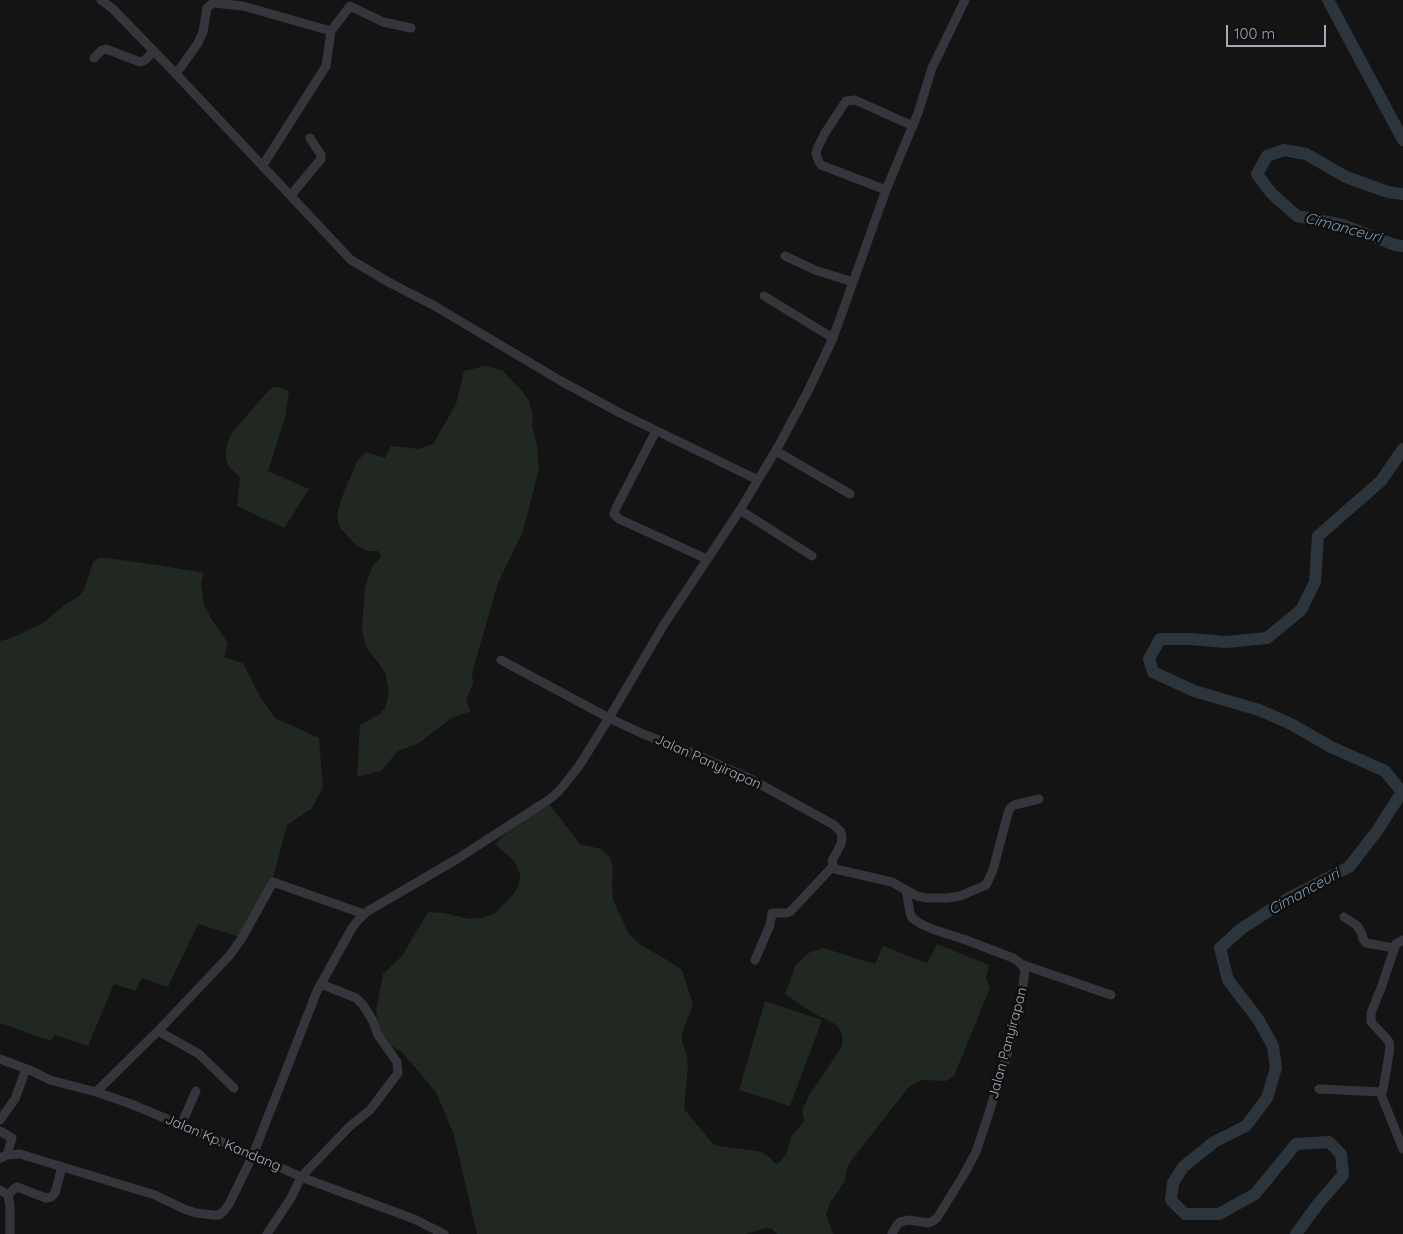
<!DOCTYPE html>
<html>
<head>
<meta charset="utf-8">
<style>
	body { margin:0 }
	#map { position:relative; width:1403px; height:1234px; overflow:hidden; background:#141415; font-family:Quicksand,sans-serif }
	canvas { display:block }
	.scale { position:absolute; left:1226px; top:25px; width:100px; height:22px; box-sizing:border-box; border:2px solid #a5abb6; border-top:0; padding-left:6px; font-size:15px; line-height:18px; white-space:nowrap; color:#a5abb6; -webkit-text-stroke:4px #0f0f10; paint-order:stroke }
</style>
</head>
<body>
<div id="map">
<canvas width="1403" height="1234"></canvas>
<div class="scale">100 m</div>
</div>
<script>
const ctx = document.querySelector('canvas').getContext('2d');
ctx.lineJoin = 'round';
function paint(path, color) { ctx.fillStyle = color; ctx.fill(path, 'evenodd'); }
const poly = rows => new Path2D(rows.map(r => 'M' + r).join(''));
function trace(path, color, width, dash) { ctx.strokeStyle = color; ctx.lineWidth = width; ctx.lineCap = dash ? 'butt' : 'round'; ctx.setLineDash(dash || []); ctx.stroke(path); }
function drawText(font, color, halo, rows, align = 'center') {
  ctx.font = font + ' Quicksand,sans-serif'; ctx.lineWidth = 5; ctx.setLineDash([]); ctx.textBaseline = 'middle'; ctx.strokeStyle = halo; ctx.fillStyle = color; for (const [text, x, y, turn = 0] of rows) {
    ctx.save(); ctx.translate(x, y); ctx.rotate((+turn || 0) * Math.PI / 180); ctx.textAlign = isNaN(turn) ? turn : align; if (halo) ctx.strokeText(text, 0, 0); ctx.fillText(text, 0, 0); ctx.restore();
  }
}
const green = poly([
	[485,366,502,370,522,391,529,401,533,416,532,425,537,445,539,469,523,531,498,583,472,673,473,683,466,701,471,711,450,719,419,743,398,751,381,771,357,777,360,725,380,714,382,711,385,708,389,693,386,675,380,665,368,650,365,643,362,628,365,588,371,569,375,563,380,559,381,555,378,551,368,551,357,546,340,528,337,516,341,500,357,461,366,452,385,458,391,446,419,449,433,444,456,404,464,371],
	[273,387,277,387,289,391,285,418,268,471,309,489,284,528,237,506,240,477,228,466,226,458,226,449,230,436,232,433,268,391],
	[99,558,107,558,158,565,204,573,201,584,204,605,212,620,228,643,224,657,243,663,259,695,275,718,319,738,323,787,312,808,287,825,270,889,240,937,198,924,168,987,142,978,135,991,114,984,88,1046,55,1035,51,1041,0,1023,0,641,9,639,43,623,66,604,79,596,84,590,93,562],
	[550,805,580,844,601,849,610,858,613,867,612,886,613,900,628,932,632,937,641,945,672,963,682,970,693,1005,682,1034,682,1040,687,1057,688,1067,684,1109,713,1144,719,1146,758,1151,767,1155,776,1164,781,1161,787,1152,791,1137,803,1123,804,1119,802,1111,808,1097,841,1048,843,1040,841,1032,837,1025,813,1013,785,994,796,965,810,952,823,948,875,964,883,946,927,963,937,944,989,965,986,978,990,988,954,1076,946,1081,922,1080,913,1084,907,1089,851,1161,847,1168,845,1181,830,1203,826,1214,833,1234,777,1234,772,1229,766,1228,745,1234,477,1234,454,1135,436,1092,401,1051,388,1044,381,1035,376,1010,383,974,402,956,428,912,444,913,469,919,482,918,494,914,512,896,518,887,520,879,520,874,516,864,513,860,495,844,514,826],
	[765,1001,822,1020,790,1106,739,1090]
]);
const river = poly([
	[1328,0,1403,140],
	[1403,194,1388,192,1346,177,1306,154,1284,150,1267,156,1257,174,1271,193,1297,216,1343,225,1395,245,1403,246],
	[1296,1234,1318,1204,1343,1175,1341,1154,1329,1142,1296,1144,1255,1194,1219,1214,1185,1214,1171,1200,1173,1183,1183,1167,1214,1142,1246,1126,1267,1098,1276,1068,1273,1046,1258,1019,1228,980,1220,948,1241,929,1287,899,1349,867,1377,831,1402,792,1385,771,1331,747,1291,724,1259,710,1194,691,1153,672,1149,659,1160,639,1190,639,1226,642,1267,638,1301,610,1315,582,1318,536,1381,481,1403,449]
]);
const minor = poly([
	[101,0,113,9,176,74,351,260,392,284,433,305,561,381,620,413,758,480],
	[94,58,102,50,106,49,140,62,145,60,154,51],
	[176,74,198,43,203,32,207,8,213,3,243,6,331,31],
	[263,165,326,66,331,31,350,6,383,22,411,28],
	[886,190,821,165,819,162,816,154,817,149,825,133,846,101,855,100,913,126],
	[291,195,321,159,321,155,310,138],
	[785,256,815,270,853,282],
	[764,296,833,338],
	[656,431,616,508,614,514,619,519,707,559],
	[776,451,850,494],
	[740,510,812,556],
	[501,660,609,718,641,733,704,758,747,777,834,825,841,832,842,837,841,844,832,861,833,866,835,869,892,882,906,890,910,913,912,918,921,924,932,929,966,940,1013,958,1019,962,1025,969,1022,994,1007,1055,987,1119,976,1152,963,1176,937,1218,933,1221,928,1223,909,1220,900,1222,897,1225,892,1234],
	[906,890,917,896,926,898,947,898,960,896,986,885,993,870,1008,813,1010,808,1014,805,1039,799],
	[1344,917,1355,924,1358,927,1362,934,1363,939,1366,943,1394,948],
	[755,960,770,925,772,913,787,913,791,911,833,866],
	[1021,964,1111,995],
	[158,1031,199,1054,234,1088],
	[0,1059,32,1071,50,1080,96,1092,131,1104,253,1155,301,1177,414,1219,444,1234],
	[1319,1089,1382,1092,1383,1090,1390,1048,1389,1042,1386,1038,1371,1022,1371,1013,1381,988,1396,944,1403,940],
	[96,1092,158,1031,230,955,242,938,273,882,364,914],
	[1380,1092,1403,1149],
	[0,1120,15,1099,26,1069],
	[181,1125,196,1091],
	[0,1131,12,1138,7,1155],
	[0,1158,7,1155,20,1154,155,1195,184,1209,196,1213,213,1215,219,1215,224,1211,229,1204,253,1155,317,991,352,928,359,919,368,911,457,859,550,799,559,791,579,766,609,718,663,626,740,510,779,445,808,391,833,338,886,190,918,113,932,68,965,0],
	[0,1190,8,1195,10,1206,10,1234],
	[8,1195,15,1188,17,1187,46,1198,51,1197,55,1193,62,1167],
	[267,1234,291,1198,301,1177,350,1126,370,1110,398,1073,397,1062,378,1035,373,1021,363,1005,356,998,321,984]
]);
const streetNames = [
	["Jalan Panyirapan",708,762,24],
	["Jalan Panyirapan",1008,1043,-75],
	["Jalan Kp. Kandang",223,1143,23]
];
const waterNames = [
	["Cimanceuri",1343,228,15],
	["Cimanceuri",1304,892,-29]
];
paint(green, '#202821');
trace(river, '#2c353b', 12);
trace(minor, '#35363b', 9);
drawText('14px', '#a5abb6', '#0f0f10', streetNames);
drawText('italic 15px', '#7b9ab2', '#0f0f10', waterNames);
</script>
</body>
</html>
